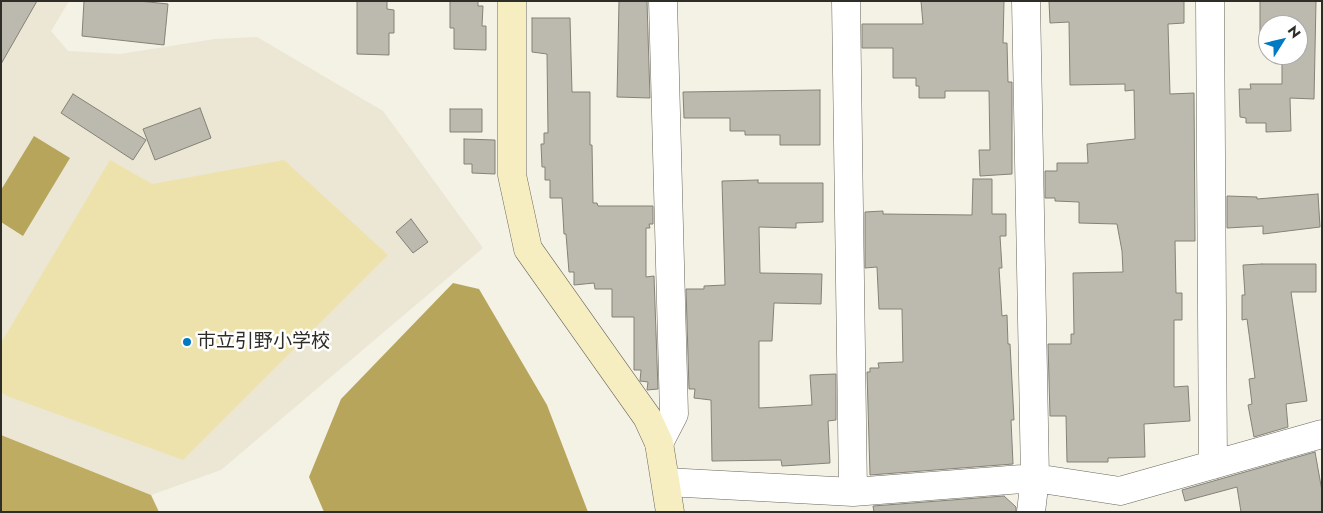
<!DOCTYPE html>
<html>
<head>
<meta charset="utf-8">
<style>
	body { margin:0 }
	#map { position:relative; width:1323px; height:513px; overflow:hidden; background:#f4f1e5; font-family:Jost,sans-serif }
	canvas { display:block }
	.frame { position:absolute; inset:0; border:2px solid #2e2d28; pointer-events:none }
	.north { position:absolute; left:1258px; top:15px; width:50px; height:50px; box-sizing:border-box; background:#fff; border:1px solid #ababa9; border-radius:50%; rotate:54deg; font-size:14px; font-weight:700; line-height:20px; text-align:center; color:#2e2d28 }
	.north::after { content:''; display:block; margin:auto; width:18px; height:22px; background:#027ac3; clip-path:polygon(50% 0,100% 100%,50% 72%,0 100%) }
</style>
</head>
<body>
<div id="map">
<canvas width="1323" height="513"></canvas>
<div class="frame"></div>
<div class="north">N</div>
</div>
<script>
const ctx = document.querySelector('canvas').getContext('2d');
ctx.lineJoin = 'round';
function paint(path, color) { ctx.fillStyle = color; ctx.fill(path, 'evenodd'); }
const poly = rows => new Path2D(rows.map(r => 'M' + r).join(''));
function trace(path, color, width, dash) { ctx.strokeStyle = color; ctx.lineWidth = width; ctx.lineCap = dash ? 'butt' : 'round'; ctx.setLineDash(dash || []); ctx.stroke(path); }
function drawText(font, color, halo, rows, align = 'center') {
  ctx.font = font + ' Jost,"Noto Sans JP",sans-serif'; ctx.lineWidth = 5; ctx.setLineDash([]); ctx.textBaseline = 'middle'; ctx.strokeStyle = halo; ctx.fillStyle = color; for (const [text, x, y, turn = 0] of rows) {
    ctx.save(); ctx.translate(x, y); ctx.rotate((+turn || 0) * Math.PI / 180); ctx.textAlign = isNaN(turn) ? turn : align; if (halo) ctx.strokeText(text, 0, 0); ctx.fillText(text, 0, 0); ctx.restore();
  }
}
const built = poly([
	[1,1,69,1,51,31,68,51,120,54,215,39,257,37,383,111,483,248,221,470,151,495,1,435]
]);
const green = poly([
	[110,160,152,184,284,160,388,255,183,460,7,396,1,392,1,343]
]);
const forest = poly([
	[1,435,151,495,159,512,1,512]
]);
const water = poly([
	[34,136,70,158,23,236,1,222,1,190],
	[453,283,479,289,547,405,588,512,324,512,309,477,341,399]
]);
const building = poly([
	[1,1,37,1,1,64,1,1],
	[84,1,139,1,168,4,164,45,82,36,84,1],
	[357,1,387,1,387,9,394,10,394,33,389,33,389,55,357,54,357,1],
	[450,1,478,1,478,6,483,6,482,26,486,26,486,50,454,49,454,28,450,28,450,1],
	[619,1,647,1,650,98,617,97,619,1],
	[921,1,1004,1,1003,43,1007,43,1008,82,1012,82,1012,174,980,176,979,150,990,150,989,91,945,91,945,98,919,98,919,86,916,86,916,78,893,78,893,48,862,48,862,24,923,24,921,1],
	[1049,1,1184,1,1184,23,1168,24,1170,94,1194,93,1195,241,1175,241,1176,293,1182,293,1182,320,1174,320,1174,387,1188,386,1190,421,1144,424,1145,457,1108,458,1108,462,1067,462,1066,416,1050,416,1048,344,1071,344,1071,334,1074,334,1073,273,1123,272,1122,251,1117,224,1079,223,1079,202,1055,201,1055,198,1045,198,1045,171,1057,171,1057,163,1088,163,1087,144,1135,139,1134,90,1125,91,1125,84,1070,85,1069,22,1050,23,1049,1],
	[1260,1,1316,1,1314,99,1290,98,1291,131,1266,132,1266,123,1246,123,1246,118,1240,117,1239,89,1251,89,1250,84,1282,84,1282,55,1298,55,1298,25,1268,25,1268,33,1260,33,1260,1],
	[532,18,570,18,572,92,590,92,590,145,592,145,593,203,597,203,598,206,653,206,653,224,649,224,650,228,646,228,646,277,654,276,658,389,647,390,648,382,640,381,641,370,634,370,634,317,612,317,612,289,595,289,594,283,574,285,574,272,569,272,566,234,564,234,562,198,550,198,550,180,545,180,545,167,542,167,541,144,544,144,544,133,548,133,547,54,532,52,532,18],
	[820,90,820,145,780,145,780,135,745,135,745,131,730,131,730,118,684,118,683,92,820,90],
	[73,94,146,140,133,160,61,113,73,94],
	[200,108,211,138,155,160,143,129,200,108],
	[450,109,482,109,482,132,450,132,450,109],
	[464,139,495,140,495,174,472,173,472,164,464,164,464,139],
	[973,179,992,179,992,214,1006,214,1006,236,1000,236,1002,268,999,268,1002,316,1007,315,1008,344,1010,344,1014,420,1011,420,1013,464,870,475,867,372,870,372,870,368,879,368,878,363,903,362,902,309,879,309,877,267,865,268,865,212,883,211,883,214,972,215,973,179],
	[758,180,758,183,823,183,823,222,796,223,796,228,759,227,760,273,822,274,821,304,774,303,772,341,759,341,759,408,812,405,810,375,836,374,836,420,828,421,830,463,782,466,781,460,712,461,711,400,694,398,695,389,689,389,686,289,704,289,704,286,725,285,722,181,758,180],
	[1318,194,1320,227,1263,234,1263,226,1227,228,1227,196,1257,197,1257,199,1318,194],
	[411,219,428,242,413,253,396,232,411,219],
	[1262,264,1316,264,1316,292,1291,292,1307,401,1286,404,1288,427,1254,437,1248,405,1252,404,1249,379,1255,378,1247,319,1242,320,1242,295,1245,295,1243,265,1262,264],
	[1315,452,1322,491,1322,512,1241,512,1237,487,1185,501,1182,490,1315,452],
	[1004,496,1016,507,1016,512,874,512,873,506,1004,496]
]);
const street = poly([
	[846,1,853,492],
	[1026,1,1035,478,1031,512],
	[1210,1,1213,465],
	[659,443,674,414,663,1],
	[666,482,853,492,1035,478,1120,491,1322,434]
]);
const secondary = poly([
	[512,1,512,175,528,249,647,417,659,443,670,512]
]);
const markers = [
	[187,342,5,"#027ac3"]
];
const poiNames = [
	["市立引野小学校",197,342]
];
paint(built, '#ebe7d4');
paint(green, '#eee2ac');
paint(forest, '#beac63');
paint(water, '#b7a55c');
paint(building, '#bcbaae');
trace(building, '#848277', 1);
trace(street, '#69675c', 29);
trace(secondary, '#69675c', 29);
trace(street, '#fff', 28);
trace(secondary, '#f6edc1', 28);
for (const [x, y, r, color] of markers) { const dot = new Path2D(); dot.arc(x, y, r, 0, 2 * Math.PI); ctx.fillStyle = color; ctx.fill(dot); trace(dot, '#fff', 2); }
drawText('19px', '#2e2d28', '#fff', poiNames, 'left');
</script>
</body>
</html>
